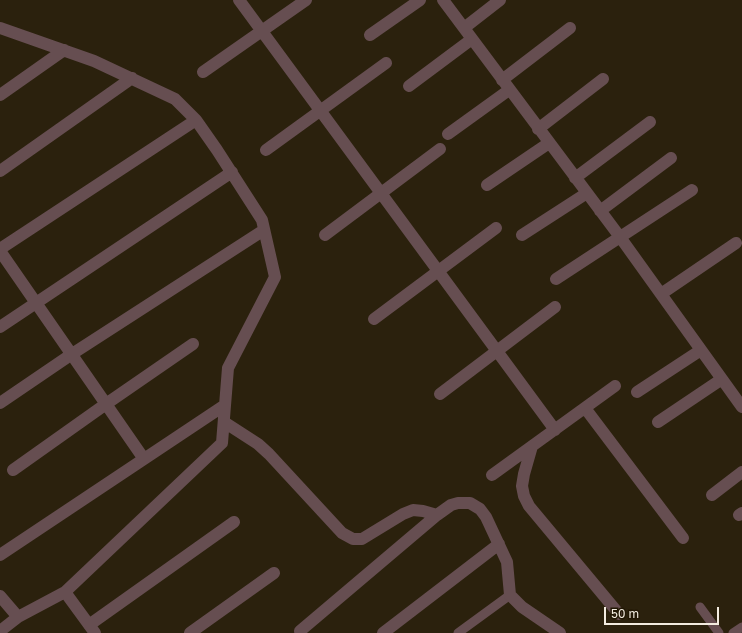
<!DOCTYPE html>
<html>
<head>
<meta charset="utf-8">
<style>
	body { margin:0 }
	#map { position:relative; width:742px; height:633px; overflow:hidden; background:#2b210d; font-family:"Golos Text",sans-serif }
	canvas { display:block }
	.scale { position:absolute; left:604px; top:607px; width:115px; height:18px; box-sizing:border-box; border:2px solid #f3ece0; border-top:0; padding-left:5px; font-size:12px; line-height:14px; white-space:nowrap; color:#f3ece0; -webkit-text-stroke:3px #211704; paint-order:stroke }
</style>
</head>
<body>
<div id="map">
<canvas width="742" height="633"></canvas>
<div class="scale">50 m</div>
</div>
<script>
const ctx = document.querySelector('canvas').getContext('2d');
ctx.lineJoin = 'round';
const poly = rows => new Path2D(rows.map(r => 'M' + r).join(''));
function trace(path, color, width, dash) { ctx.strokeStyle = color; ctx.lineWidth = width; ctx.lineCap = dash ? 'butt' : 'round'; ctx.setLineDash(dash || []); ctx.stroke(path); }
const service = poly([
	[700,607,719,633],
	[458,633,510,595],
	[733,633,742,627]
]);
const minor = poly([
	[239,0,555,430],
	[443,0,620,237,742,407],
	[0,28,94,61,175,99,196,120,217,150,262,220,275,277,228,368,222,443,65,592,18,617,0,631],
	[464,28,500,0],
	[370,35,420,0],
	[203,72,306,0],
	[502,80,570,28],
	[409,86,472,39],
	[0,95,64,50],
	[538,129,603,79],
	[448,134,509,90],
	[266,150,386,63],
	[0,171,132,78],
	[575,178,650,122],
	[487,185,549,143],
	[600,211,671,158],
	[325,235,440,149],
	[522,235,587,193],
	[0,249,196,120],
	[0,251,144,459],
	[556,279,692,190],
	[661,294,736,243],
	[374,319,496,228],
	[0,327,232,172],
	[637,392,701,350],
	[440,394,555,307],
	[0,403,72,354,264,230],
	[585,408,683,538],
	[224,422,258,444,269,454,342,533,353,539,362,539,403,514,413,510,423,511,437,515],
	[658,422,722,379],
	[532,446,524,474,522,486,524,496,529,506,619,614],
	[13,470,106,404,193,344],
	[492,475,615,386],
	[712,495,742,472],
	[739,515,742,513],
	[0,555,225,405],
	[65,592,95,633],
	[0,596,18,617],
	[89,625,234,522],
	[300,631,437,515,451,505,458,503,470,503,480,509,486,517,507,562,510,595,522,607,560,633],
	[190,633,274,573],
	[383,633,499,544]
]);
trace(service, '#664e51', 9);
trace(minor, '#664e51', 12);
</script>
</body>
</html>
